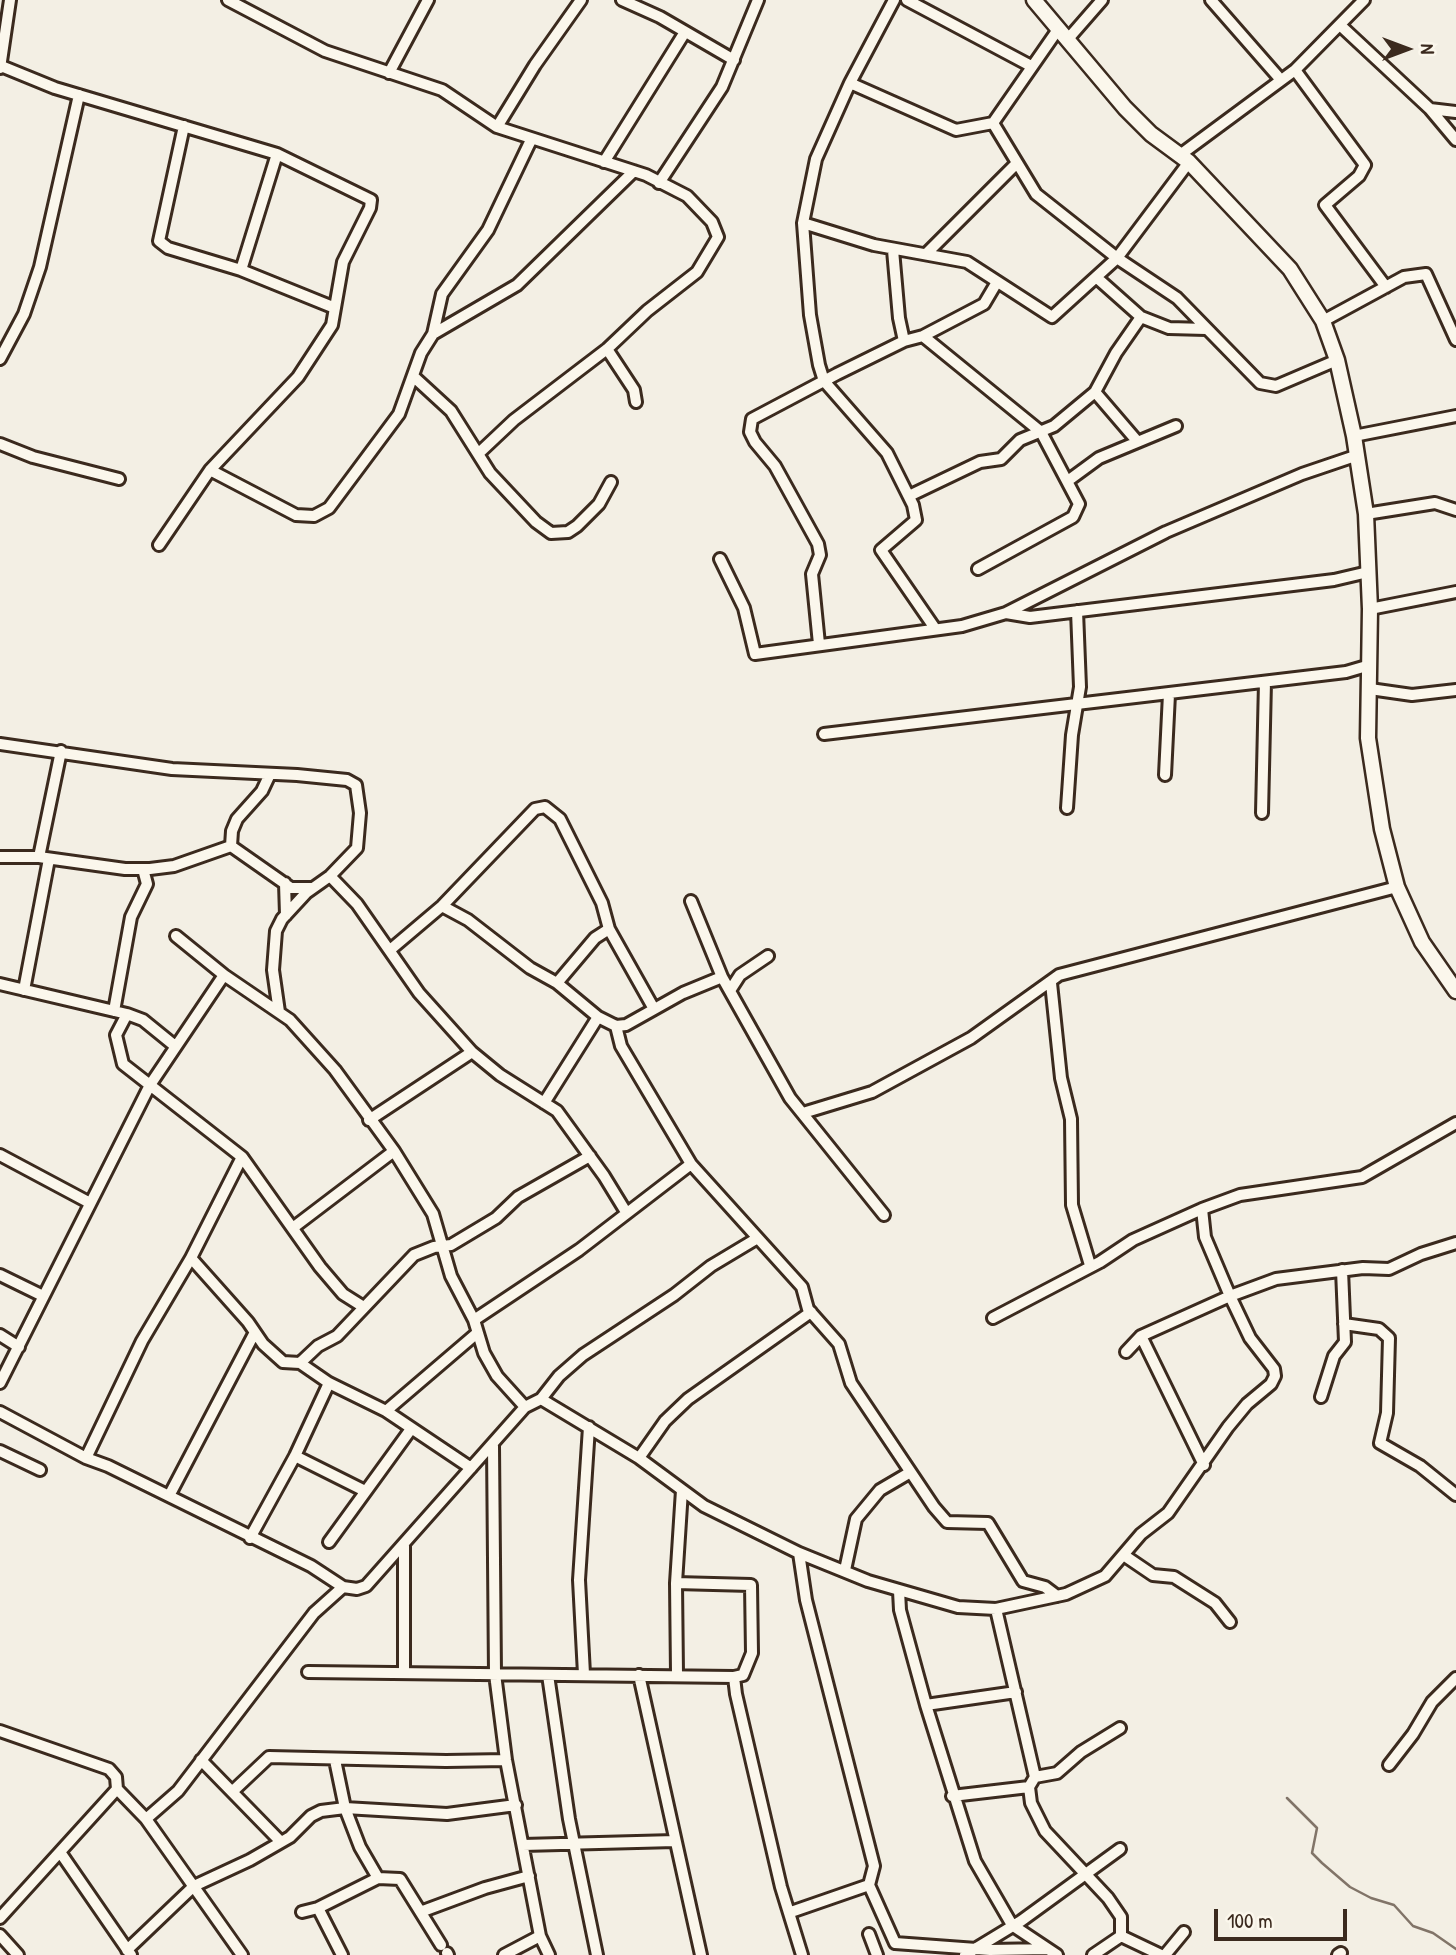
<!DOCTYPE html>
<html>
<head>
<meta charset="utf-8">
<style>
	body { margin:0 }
	#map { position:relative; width:1456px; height:1955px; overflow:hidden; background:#f3efe4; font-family:"Patrick Hand",sans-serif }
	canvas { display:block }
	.north { position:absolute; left:1372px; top:14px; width:70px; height:70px; -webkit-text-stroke:5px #fbf7ec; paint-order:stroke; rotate:90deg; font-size:19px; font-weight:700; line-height:28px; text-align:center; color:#3b2a1e }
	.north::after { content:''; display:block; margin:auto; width:24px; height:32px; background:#3b2a1e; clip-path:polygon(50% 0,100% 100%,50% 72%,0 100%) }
	.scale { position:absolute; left:1214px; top:1909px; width:133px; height:32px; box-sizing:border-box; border:4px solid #3b2a1e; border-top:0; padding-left:9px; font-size:21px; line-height:24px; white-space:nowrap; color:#3b2a1e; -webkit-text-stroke:5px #fbf7ec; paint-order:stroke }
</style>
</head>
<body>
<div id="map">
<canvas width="1456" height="1955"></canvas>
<div class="north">N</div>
<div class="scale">100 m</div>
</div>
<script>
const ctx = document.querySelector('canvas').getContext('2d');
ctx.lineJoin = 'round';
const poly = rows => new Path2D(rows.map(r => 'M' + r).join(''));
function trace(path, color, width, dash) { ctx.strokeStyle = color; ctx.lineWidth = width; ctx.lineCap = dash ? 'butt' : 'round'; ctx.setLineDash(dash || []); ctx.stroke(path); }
const stream = poly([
	[1287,1798,1317,1828,1312,1853,1322,1863,1350,1887,1371,1898,1394,1905,1413,1926,1433,1933,1456,1949]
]);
const street = poly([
	[228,0,325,51,442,90,497,127,646,175,687,196,712,222,718,237,697,272,647,311,607,349,514,420,479,453],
	[622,0,660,17,734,60],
	[894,0,850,83,816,159,803,223,810,315,819,365,824,381,887,453,913,505,916,520,881,550,934,627],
	[907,0,1031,66],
	[1211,0,1281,80],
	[1341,26,1430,109,1456,140],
	[1068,39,1102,0],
	[1,66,55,88,277,154,371,200,370,208,343,262,332,325,298,377,210,470,159,545],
	[0,68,10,0],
	[1295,70,1365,165,1359,176,1325,205,1386,287],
	[389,73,428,0],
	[850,83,956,130,993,123,1059,28],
	[1430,109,1456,112],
	[993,123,1036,194,1117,258,1177,298,1260,383,1276,386,1337,360],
	[184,126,159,241,168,248,241,270,335,308],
	[497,127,535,65,581,0],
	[1180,155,1295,70,1364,0],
	[604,162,685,32],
	[659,183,722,87,758,0],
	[803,223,874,245,967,262,1052,317,1117,258,1189,162],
	[893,250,899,318,904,341],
	[926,254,1016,164],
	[241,270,277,154],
	[1141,317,1169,328,1206,329],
	[1323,321,1404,277,1426,274,1456,340],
	[433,334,517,285,634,171],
	[923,336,1041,432,1079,504,1073,517,978,569],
	[607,349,634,390,636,402],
	[0,359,24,314,40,267,79,95],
	[414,377,451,411,490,473,536,522,551,533,568,532,577,526,599,504,611,482],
	[1095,392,1137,441],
	[1354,436,1456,416],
	[0,444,33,457,119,479],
	[210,470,296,515,314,516,329,508,399,414,421,353,433,334,442,294,488,230,531,140],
	[1069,480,1099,458,1176,426],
	[909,496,980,462,1001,459,1020,440,1054,426,1095,392,1116,353,1141,317,1096,277],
	[1366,514,1435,503,1456,510],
	[720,559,744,608,755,654,962,626,1006,613,1166,532,1302,474,1358,455],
	[1370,609,1456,592],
	[1006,613,1030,617,1334,580,1368,572],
	[819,644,812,574,820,555,818,544,775,466,755,442,750,432,752,419,837,374,904,341,923,336,984,304,997,282],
	[1370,689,1412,695,1456,690],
	[824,734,1346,672,1370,665],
	[0,744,172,769,297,775,347,780,356,785,360,813,357,848,330,876,306,893,282,919,276,931,273,970,279,1012],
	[1165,775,1169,694],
	[1067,808,1072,735,1080,687,1077,611],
	[1262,813,1265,682],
	[231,846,232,831,237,819,262,791,270,774],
	[0,857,39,857,125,869,150,869,174,866,231,846,291,888,311,888],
	[39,857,61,751],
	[330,876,357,904,419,993,472,1052,500,1075,557,1111,604,1176,626,1212],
	[285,883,286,915],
	[691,901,722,977,790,1098,884,1215],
	[442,906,468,920,530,968,557,983,598,1017,616,1026,621,1046,691,1164,802,1287,808,1309,839,1344,851,1383,934,1507,947,1522,988,1523,1023,1581,1045,1587,1057,1596],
	[176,936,224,975,290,1020,335,1070,394,1151,433,1214,451,1276,474,1320,484,1353,497,1376,525,1407],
	[390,950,442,906,535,809,545,807,560,819,602,903,609,929,654,1009],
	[557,983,595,938,609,929],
	[1051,983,1061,1078,1071,1119,1072,1205,1090,1265],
	[0,984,127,1014,143,1020,175,1046],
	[731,989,740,975,768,956],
	[24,990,49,859],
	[114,1011,131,917,147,884,143,869],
	[127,1014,116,1035,123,1064,242,1157,320,1267,343,1294,362,1306],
	[616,1026,626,1025,683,993,722,977],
	[544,1103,598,1017],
	[803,1113,872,1092,971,1038,1059,975,1397,887],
	[369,1120,472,1052],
	[0,1155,90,1203],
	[294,1227,394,1151],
	[191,1258,248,1322,263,1344,283,1362,300,1363,329,1383,386,1411,471,1468],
	[0,1275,43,1296],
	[993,1318,1100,1262,1133,1240,1202,1209,1240,1195,1362,1177,1456,1123],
	[474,1320,579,1250,691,1164],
	[1344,1324,1379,1329,1389,1338,1387,1413,1380,1443,1420,1466,1456,1495],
	[0,1335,19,1347],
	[1141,1336,1204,1465],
	[1126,1352,1141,1336,1230,1296,1276,1279,1363,1268,1389,1269,1421,1254,1456,1243],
	[300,1363,318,1346,337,1336,414,1255,434,1247,451,1245,496,1218,518,1197,590,1156],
	[0,1383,150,1085,224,975],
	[1321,1397,1334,1356,1345,1342,1342,1270],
	[541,1399,639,1458,704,1506,799,1553,868,1581,958,1607,996,1609,1066,1594,1105,1576,1141,1534,1168,1513,1228,1427,1247,1404,1271,1384,1275,1376,1274,1369,1250,1338,1230,1296,1205,1237,1202,1209],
	[386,1411,476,1334],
	[0,1412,86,1458,108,1466,311,1566,343,1587],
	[493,1446,495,1674,506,1760,530,1884,540,1936,549,1955],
	[0,1451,40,1470],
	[295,1456,365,1491],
	[86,1458,142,1341,191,1258,242,1157],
	[639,1458,665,1421,688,1399,811,1312],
	[169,1496,254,1334],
	[250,1538,295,1456,329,1383],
	[329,1542,411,1429],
	[404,1546,404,1673],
	[1125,1556,1153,1575,1174,1577,1215,1603,1230,1622],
	[845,1570,856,1519,880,1490,909,1473],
	[676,1583,751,1585,752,1653,743,1675,734,1677,736,1694,781,1887,802,1955],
	[899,1591,900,1610,926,1705,975,1861,1012,1925,1057,1955],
	[996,1609,1035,1777,1029,1787,1031,1803,1045,1831,1108,1898,1121,1917,1121,1936],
	[308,1672,734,1677],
	[584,1674,579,1580,589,1427],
	[677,1674,676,1583,682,1490],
	[548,1675,569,1819,597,1955],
	[639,1675,701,1955],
	[926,1705,1016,1692],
	[0,1731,109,1769,116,1777,117,1789,146,1819,242,1955],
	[201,1760,280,1841],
	[335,1760,345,1808,360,1847,378,1878,400,1879,441,1945],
	[1389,1765,1413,1734,1432,1702,1456,1678],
	[1035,1777,1057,1773,1081,1752,1120,1728],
	[233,1791,269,1757,446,1761,506,1760],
	[952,1796,1029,1787],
	[146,1819,178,1791,314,1613,343,1587,357,1589,366,1586,525,1407,541,1399,559,1376,583,1355,674,1295,711,1266,756,1239],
	[523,1845,675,1841],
	[60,1852,131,1955],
	[869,1885,895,1943],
	[318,1908,342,1955],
	[423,1911,485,1888,529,1876],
	[302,1912,318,1908,378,1878],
	[791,1912,869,1885,874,1866,806,1600,799,1553],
	[0,1918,117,1789],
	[869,1934,877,1955],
	[0,1935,18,1955],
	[1121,1936,1161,1955],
	[895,1943,990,1950,1047,1949],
	[127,1950,194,1886,250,1860,290,1837,311,1816,321,1811,345,1808,447,1814,516,1805],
	[447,1953,448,1955],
	[504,1955,540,1936],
	[965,1955,1021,1921,1120,1849],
	[1093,1955,1121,1936],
	[1165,1955,1184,1932],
	[1338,1955,1341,1953]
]);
const secondary = poly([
	[1034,0,1125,108,1151,134,1189,162,1290,269,1323,321,1337,360,1354,436,1366,514,1370,609,1368,738,1382,829,1397,887,1422,942,1456,991]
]);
trace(stream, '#817468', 2.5);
trace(street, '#3b2a1e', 16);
trace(secondary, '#3b2a1e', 19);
trace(street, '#fbf7ec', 10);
trace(secondary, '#fbf7ec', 14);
</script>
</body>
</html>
